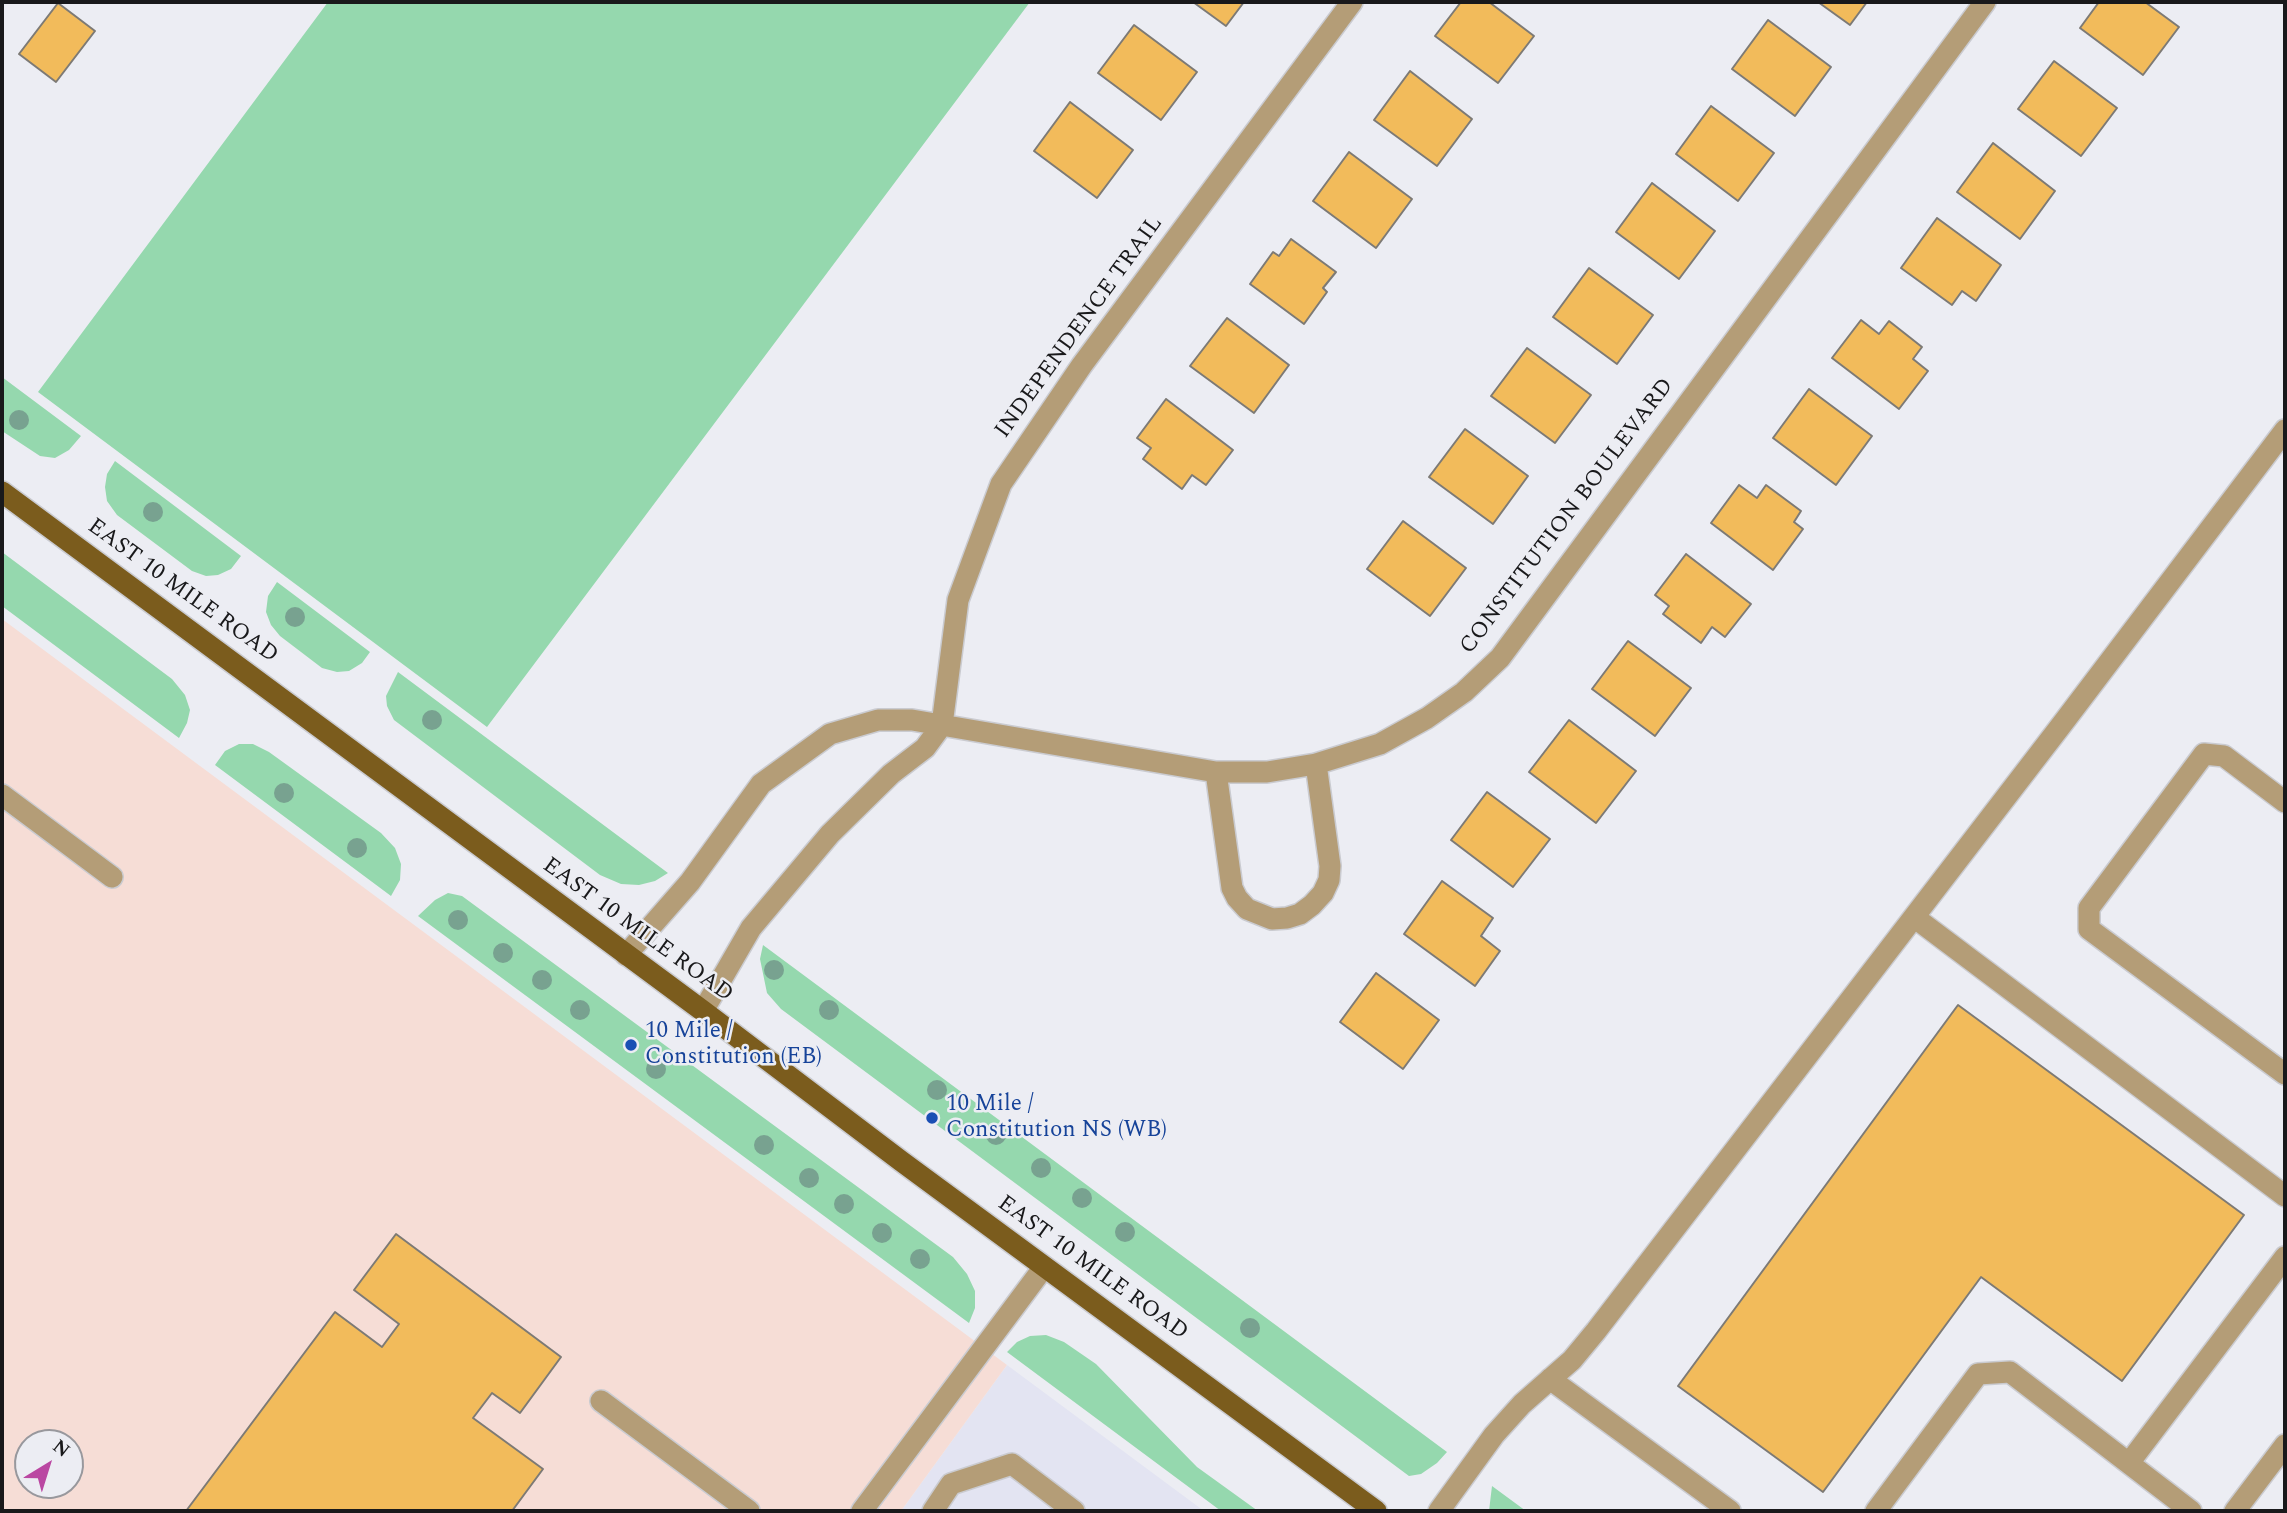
<!DOCTYPE html>
<html>
<head>
<meta charset="utf-8">
<style>
	body { margin:0 }
	#map { position:relative; width:2287px; height:1513px; overflow:hidden; background:#ecedf3; font-family:Spectral,serif }
	canvas { display:block }
	.frame { position:absolute; inset:0; border:4px solid #19191b; pointer-events:none }
	.north { position:absolute; left:14px; top:1429px; width:70px; height:70px; box-sizing:border-box; background:#ecedf3; border:2px solid #98989d; border-radius:50%; rotate:38deg; font-size:19px; font-weight:700; line-height:28px; text-align:center; color:#19191b }
	.north::after { content:''; display:block; margin:auto; width:24px; height:32px; background:#ba47a2; clip-path:polygon(50% 0,100% 100%,50% 72%,0 100%) }
</style>
</head>
<body>
<div id="map">
<canvas width="2287" height="1513"></canvas>
<div class="frame"></div>
<div class="north">N</div>
</div>
<script>
const ctx = document.querySelector('canvas').getContext('2d');
ctx.lineJoin = 'round';
function paint(path, color) { ctx.fillStyle = color; ctx.fill(path, 'evenodd'); }
const poly = rows => new Path2D(rows.map(r => 'M' + r).join(''));
function trace(path, color, width, dash) { ctx.strokeStyle = color; ctx.lineWidth = width; ctx.lineCap = dash ? 'butt' : 'round'; ctx.setLineDash(dash || []); ctx.stroke(path); }
function drawText(font, color, halo, rows, align = 'center') {
  ctx.font = font + ' Spectral,serif'; ctx.lineWidth = 5; ctx.setLineDash([]); ctx.textBaseline = 'middle'; ctx.strokeStyle = halo; ctx.fillStyle = color; for (const [text, x, y, turn = 0] of rows) {
    ctx.save(); ctx.translate(x, y); ctx.rotate((+turn || 0) * Math.PI / 180); ctx.textAlign = isNaN(turn) ? turn : align; if (halo) ctx.strokeText(text, 0, 0); ctx.fillText(text, 0, 0); ctx.restore();
  }
}
const built = poly([
	[1007,1365,1204,1511,901,1511]
]);
const industrial = poly([
	[2,619,1007,1365,901,1511,2,1511],
	[28,1443,70,1443,70,1485,28,1485]
]);
const green = poly([
	[328,2,1030,2,487,727,38,392],
	[2,377,81,436,69,450,55,458,40,456,2,431],
	[115,461,241,556,231,569,218,575,206,576,192,571,117,515,107,501,105,487,107,474],
	[2,552,172,679,185,695,190,710,187,723,179,738,2,606],
	[277,582,370,652,362,663,349,671,337,672,322,668,280,636,271,625,266,612,268,596],
	[398,672,668,873,655,881,639,885,621,884,600,875,394,720,387,706,386,696],
	[239,744,253,744,269,752,381,833,395,848,401,864,400,880,391,896,215,765,225,751],
	[448,893,462,896,953,1257,967,1274,975,1291,975,1308,969,1323,418,916,435,900],
	[763,945,1447,1452,1437,1463,1421,1474,1409,1476,781,1009,767,993,760,959],
	[1046,1335,1064,1342,1096,1364,1197,1467,1258,1511,1221,1511,1007,1352,1017,1342,1030,1336],
	[1492,1486,1526,1511,1489,1511]
]);
const building = poly([
	[1193,2,1244,2,1226,26,1193,2],
	[1461,2,1489,2,1534,36,1498,83,1435,36,1461,2],
	[1818,2,1867,2,1850,25,1818,2],
	[2099,2,2145,2,2179,27,2143,75,2080,28,2099,2],
	[58,3,95,31,56,82,19,54,58,3],
	[1768,20,1831,67,1795,116,1732,69,1768,20],
	[1134,25,1197,72,1161,120,1098,73,1134,25],
	[2054,61,2117,108,2081,156,2018,109,2054,61],
	[1410,71,1472,119,1437,166,1374,120,1410,71],
	[1070,102,1133,150,1097,198,1034,151,1070,102],
	[1711,106,1774,153,1738,201,1676,154,1711,106],
	[1993,143,2055,191,2020,239,1957,192,1993,143],
	[1349,152,1412,199,1376,248,1313,201,1349,152],
	[1652,183,1715,231,1679,279,1616,232,1652,183],
	[1937,218,2001,265,1976,301,1962,291,1952,305,1901,268,1937,218],
	[1291,239,1336,272,1323,288,1327,292,1304,324,1250,284,1273,252,1279,256,1291,239],
	[1589,268,1653,315,1617,364,1553,317,1589,268],
	[1227,318,1289,365,1254,413,1190,366,1227,318],
	[1861,320,1879,334,1889,321,1922,347,1913,359,1928,371,1899,409,1832,358,1861,320],
	[1527,348,1591,395,1555,443,1491,396,1527,348],
	[1809,389,1872,436,1836,485,1773,438,1809,389],
	[1166,399,1233,450,1206,485,1192,475,1182,489,1143,459,1151,448,1137,438,1166,399],
	[1465,429,1528,476,1493,524,1429,477,1465,429],
	[1739,485,1757,498,1766,485,1801,511,1794,522,1803,529,1773,570,1711,523,1739,485],
	[1403,521,1466,568,1430,616,1367,569,1403,521],
	[1686,554,1751,604,1725,637,1712,627,1701,643,1663,614,1669,606,1655,595,1686,554],
	[1628,641,1691,688,1655,736,1592,689,1628,641],
	[1569,720,1636,771,1596,823,1529,772,1569,720],
	[1487,792,1550,839,1513,887,1451,840,1487,792],
	[1442,881,1493,918,1481,936,1500,951,1475,986,1404,934,1442,881],
	[1376,973,1439,1020,1403,1069,1340,1022,1376,973],
	[1958,1005,2244,1215,2122,1381,1981,1277,1823,1492,1678,1386,1958,1005],
	[396,1234,561,1357,520,1413,492,1393,473,1418,543,1469,512,1511,186,1511,335,1312,382,1347,399,1324,354,1290,396,1234]
]);
const minor = poly([
	[1216,772,1232,888,1237,898,1247,909,1272,919,1287,918,1300,914,1312,905,1323,893,1329,880,1330,866,1316,764],
	[2,795,112,877],
	[2285,802,2224,756,2204,754,2089,908,2089,929,2285,1074],
	[1914,917,2285,1196],
	[626,955,690,882,761,784,830,734,878,720,912,720,1216,772,1267,772,1316,764,1380,744,1427,718,1464,692,1500,658,1985,2],
	[703,1011,751,928,830,834,891,774,925,748,942,725,958,600,1001,484,1082,365,1352,2],
	[1550,1379,1730,1511],
	[601,1401,749,1511],
	[2129,1463,2285,1257],
	[862,1511,1044,1267],
	[933,1511,951,1484,1012,1464,1074,1511],
	[1439,1511,1494,1435,1522,1404,1572,1360,1596,1331,2066,719,2285,430],
	[1876,1511,1978,1374,2010,1372,2191,1511],
	[2235,1511,2285,1445]
]);
const major = poly([
	[2,492,703,1011,901,1161,1376,1511]
]);
const trees = [
	[19,420],
	[153,512],
	[295,617],
	[432,720],
	[284,793],
	[357,848],
	[458,920],
	[503,953],
	[774,970],
	[542,980],
	[580,1010],
	[829,1010],
	[656,1069],
	[937,1090],
	[996,1135],
	[764,1145],
	[1041,1168],
	[809,1178],
	[1082,1198],
	[844,1204],
	[1125,1232],
	[882,1233],
	[920,1259],
	[1250,1328]
];
const markers = [
	[631,1045,7,"#1a4fb4"],
	[932,1118,7,"#1a4fb4"]
];
const streetNames = [
	["INDEPENDENCE TRAIL",1080,328,-54],
	["CONSTITUTION BOULEVARD",1568,517,-53],
	["EAST 10 MILE ROAD",182,592,36],
	["EAST 10 MILE ROAD",637,931,36],
	["EAST 10 MILE ROAD",1092,1269,36]
];
const transitNames = [
	["10 Mile /",645,1032],
	["Constitution (EB)",645,1058],
	["10 Mile /",946,1105],
	["Constitution NS (WB)",946,1131]
];
paint(built, '#e3e4f2');
paint(industrial, '#f6ddd6');
paint(green, '#95d8ae');
paint(building, '#f2bb5b');
trace(building, '#7d7a75', 2);
trace(minor, '#cacbd0', 24);
trace(major, '#cacbd0', 24);
trace(minor, '#b49d77', 21);
trace(major, '#7b5c1d', 21);
ctx.fillStyle = '#78a290';
for (const [x, y] of trees) { ctx.beginPath(); ctx.arc(x, y, 10, 0, 2 * Math.PI); ctx.fill(); }
for (const [x, y, r, color] of markers) { const dot = new Path2D(); dot.arc(x, y, r, 0, 2 * Math.PI); ctx.fillStyle = color; ctx.fill(dot); trace(dot, '#ecedf3', 2.5); }
drawText('23px', '#19191b', '#ecedf3', streetNames);
drawText('23px', '#164399', '#ecedf3', transitNames, 'left');
</script>
</body>
</html>
